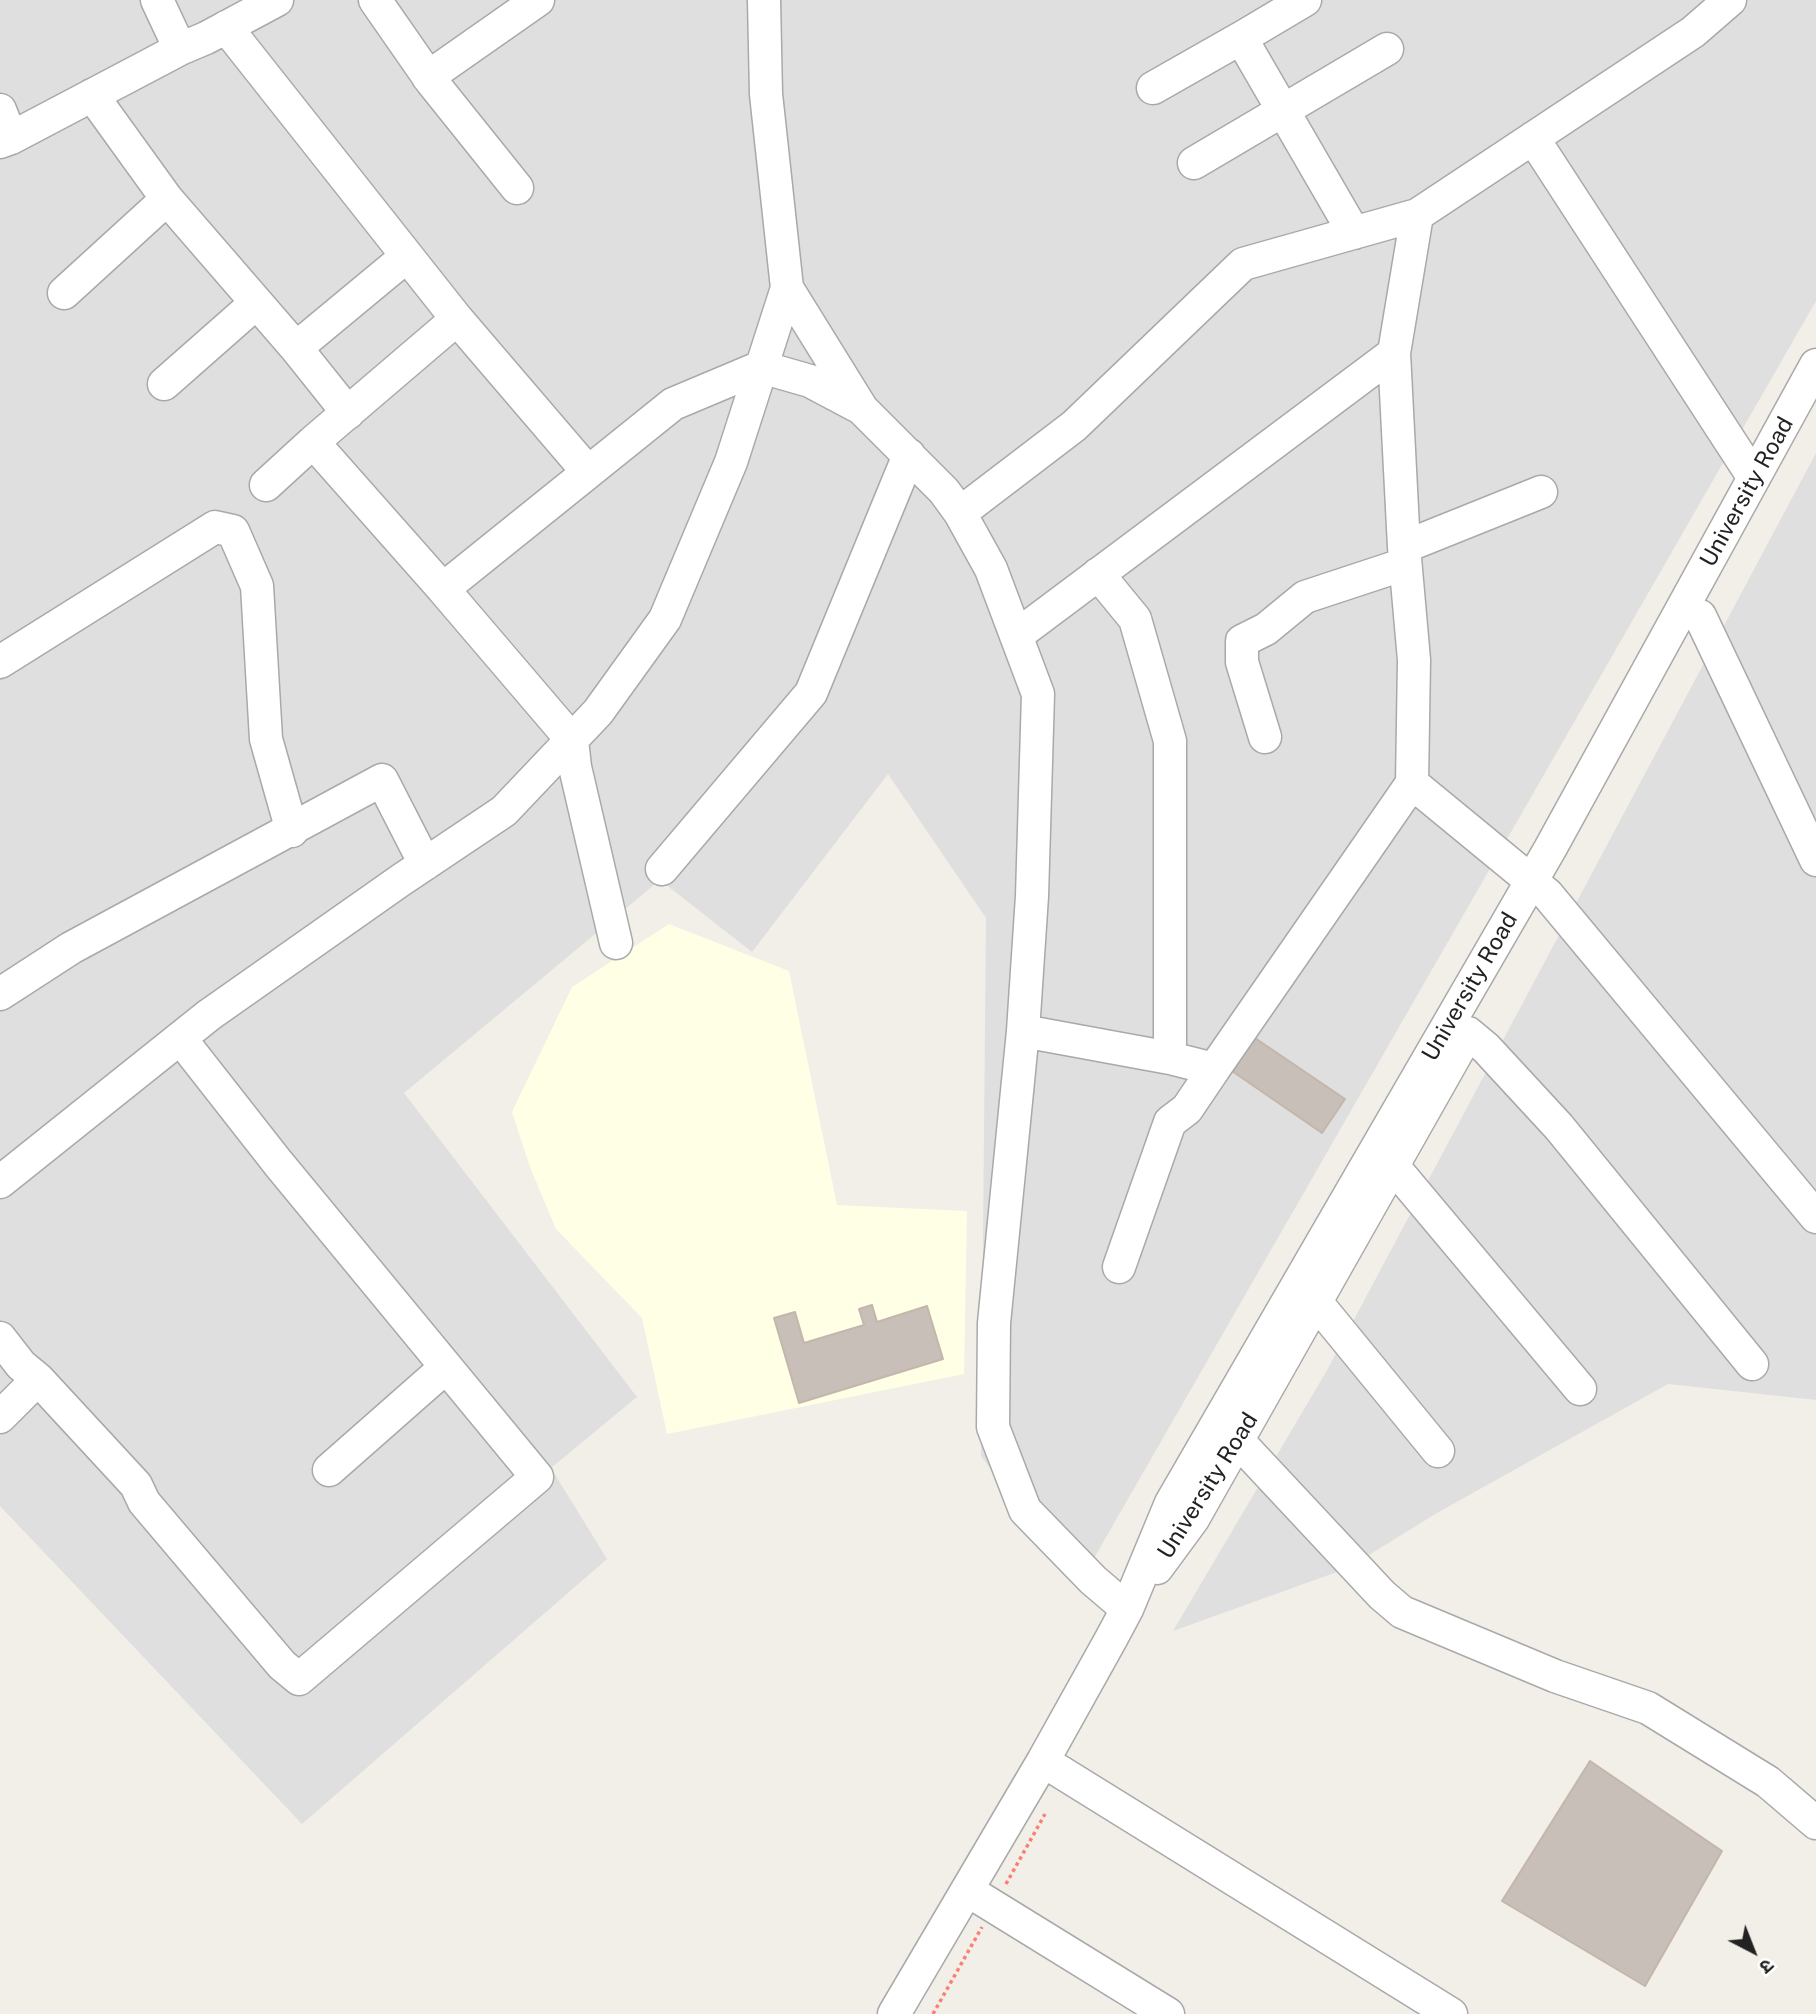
<!DOCTYPE html>
<html>
<head>
<meta charset="utf-8">
<style>
	body { margin:0 }
	#map { position:relative; width:1816px; height:2014px; overflow:hidden; background:#f2efe9; font-family:"Public Sans","Noto Sans Devanagari",sans-serif }
	canvas { display:block }
	.north { position:absolute; left:1718px; top:1916px; width:70px; height:70px; -webkit-text-stroke:5px #fff; paint-order:stroke; rotate:138deg; font-size:19px; font-weight:700; line-height:28px; text-align:center; color:#222 }
	.north::after { content:''; display:block; margin:auto; width:24px; height:32px; background:#222; clip-path:polygon(50% 0,100% 100%,50% 72%,0 100%) }
</style>
</head>
<body>
<div id="map">
<canvas width="1816" height="2014"></canvas>
<div class="north">उ</div>
</div>
<script>
const ctx = document.querySelector('canvas').getContext('2d');
ctx.lineJoin = 'round';
function paint(path, color) { ctx.fillStyle = color; ctx.fill(path, 'evenodd'); }
const poly = rows => new Path2D(rows.map(r => 'M' + r).join(''));
function trace(path, color, width, dash) { ctx.strokeStyle = color; ctx.lineWidth = width; ctx.lineCap = dash ? 'butt' : 'round'; ctx.setLineDash(dash || []); ctx.stroke(path); }
function drawText(font, color, halo, rows, align = 'center') {
  ctx.font = font + ' "Public Sans",sans-serif'; ctx.lineWidth = 5; ctx.setLineDash([]); ctx.textBaseline = 'middle'; ctx.strokeStyle = halo; ctx.fillStyle = color; for (const [text, x, y, turn = 0] of rows) {
    ctx.save(); ctx.translate(x, y); ctx.rotate((+turn || 0) * Math.PI / 180); ctx.textAlign = isNaN(turn) ? turn : align; if (halo) ctx.strokeText(text, 0, 0); ctx.fillText(text, 0, 0); ctx.restore();
  }
}
const residential = poly([
	[0,0,1816,0,1816,301,1078,1586,981,1456,986,918,888,774,752,952,660,880,404,1093,637,1397,551,1468,607,1559,302,1824,0,1506],
	[1816,453,1816,1400,1668,1384,1437,1513,1348,1568,1173,1631,1326,1372]
]);
const education = poly([
	[669,924,789,971,837,1205,967,1211,964,1374,667,1434,642,1318,556,1229,530,1167,512,1112,572,987]
]);
const building = poly([
	[1252,1036,1345,1099,1322,1133,1229,1069,1252,1036],
	[872,1305,877,1322,927,1306,943,1359,799,1403,774,1318,795,1312,804,1343,864,1325,859,1309,872,1305],
	[1590,1761,1722,1851,1645,1986,1502,1901,1590,1761]
]);
const path = poly([
	[1006,1884,1045,1814],
	[933,2014,982,1927]
]);
const minor = poly([
	[157,0,180,49],
	[375,0,432,82,517,188],
	[226,27,457,319,588,472],
	[1241,38,1305,0],
	[428,77,538,0],
	[1153,88,1241,38,1354,233],
	[92,95,167,199,296,348,348,413],
	[0,110,11,138],
	[1533,138,1754,478],
	[0,142,11,138,180,49,206,38,277,0],
	[1194,163,1387,49],
	[787,288,862,409,944,491,960,513,991,569,1038,694,1032,896,1023,1031,994,1323,993,1427,1025,1510,1093,1580,1127,1609],
	[64,293,167,199],
	[296,348,407,256],
	[164,384,256,303],
	[313,442,443,589],
	[266,485,313,442,457,319],
	[960,513,1074,426,1243,264,1417,215],
	[1404,547,1541,492],
	[1098,574,1135,619,1170,741,1170,1058],
	[1700,616,1816,860],
	[1016,636,1394,353],
	[0,662,215,527,233,531,257,586,266,739,292,831],
	[1265,737,1242,662,1242,641,1266,629,1305,597,1405,564],
	[1412,783,1414,660,1404,547,1394,353,1417,215,1693,32,1730,0],
	[662,869,811,693,909,455],
	[616,943,575,767,572,740,443,589,673,404,761,367,810,381,861,408],
	[0,994,71,948,382,780,425,864],
	[1023,1031,1170,1058,1214,1069,1412,783,1547,894,1816,1217],
	[1468,1033,1486,1048,1559,1127,1752,1364],
	[1393,1166,1580,1389],
	[0,1182,209,1015,401,880,504,811,598,712,665,619,731,462,787,288,766,94,764,0],
	[1119,1267,1170,1122,1187,1109,1214,1069],
	[1316,1302,1438,1451],
	[0,1338,21,1365,38,1379,136,1485,144,1502,282,1665,299,1679,537,1477,278,1163,180,1038],
	[0,1417,38,1379],
	[1220,1430,1238,1441,1382,1595,1402,1612,1555,1676,1648,1708,1768,1782,1816,1823],
	[329,1470,446,1367],
	[1157,1568,1193,1519,1460,1047],
	[1043,1761,1451,2014],
	[967,1890,1168,2014],
	[894,2014,1043,1761,1111,1639,1127,1609,1171,1503,1550,849,1816,365]
]);
const streetNames = [
	["University Road",1747,492,-61],
	["University Road",1470,987,-60],
	["University Road",1208,1486,-58]
];
paint(residential, '#e0dfdf');
paint(education, '#ffffe5');
paint(building, '#c7bfb8');
trace(building, '#c4b6ab', 2);
trace(minor, '#a9a9a9', 35);
trace(path, '#fa8072', 3.5, [3.5, 3.5]);
trace(minor, '#fff', 32);
drawText('23px', '#222', '#fff', streetNames);
</script>
</body>
</html>
